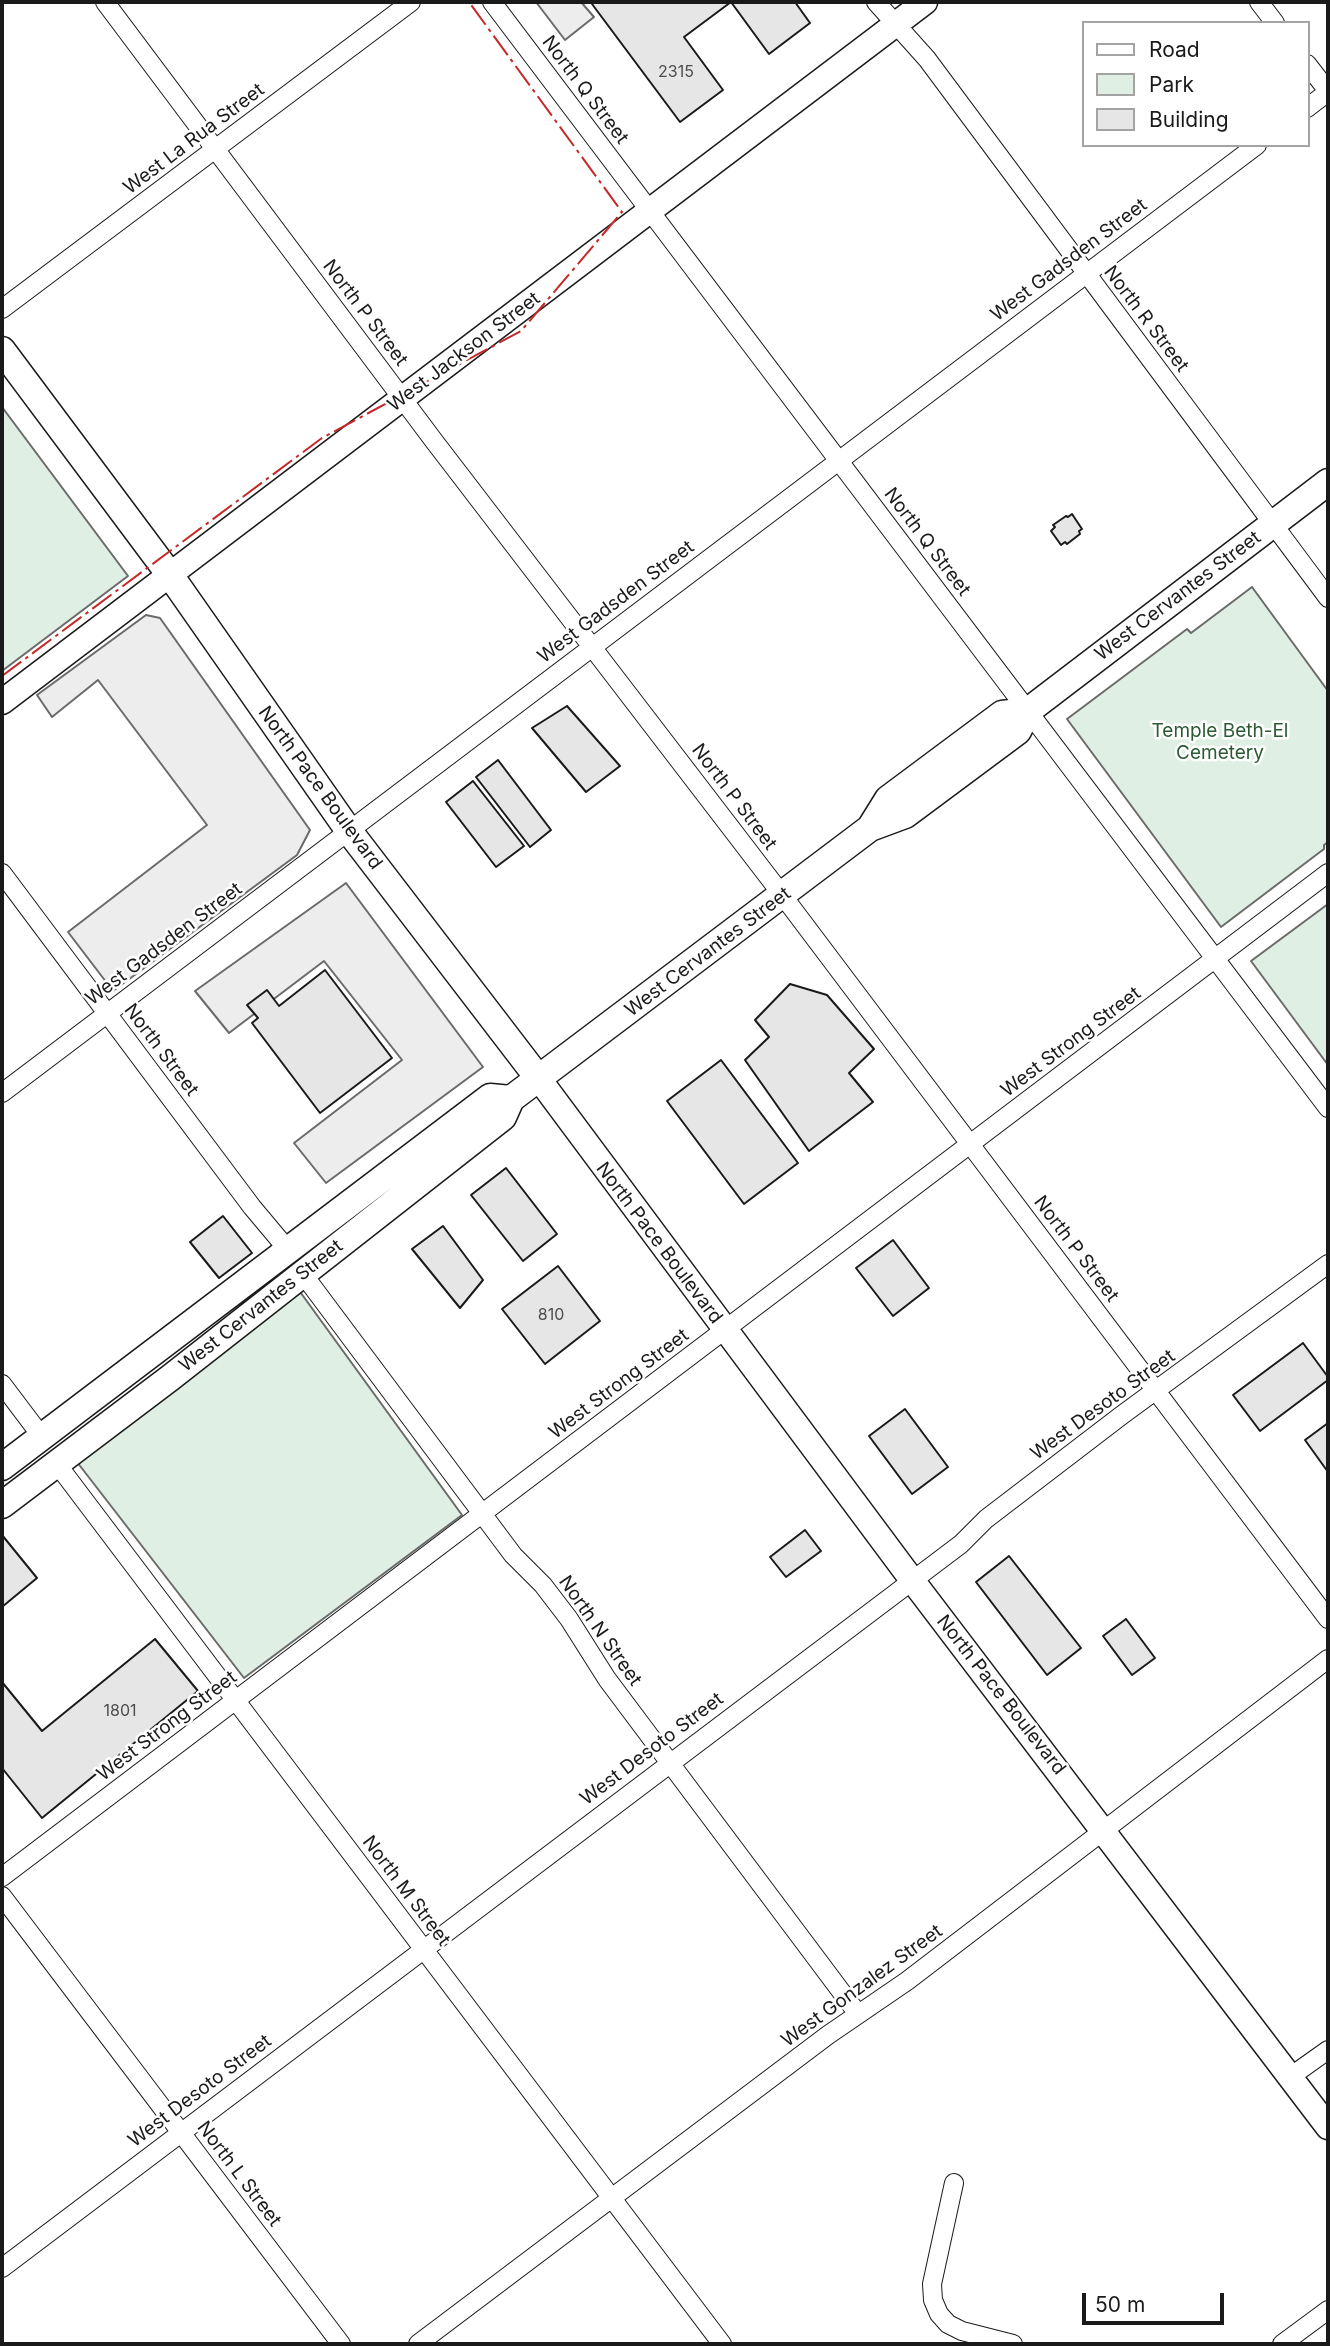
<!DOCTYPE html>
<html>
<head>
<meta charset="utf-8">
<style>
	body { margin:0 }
	#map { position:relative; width:1330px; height:2346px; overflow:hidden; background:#fff; font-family:Inter,sans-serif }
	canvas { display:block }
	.frame { position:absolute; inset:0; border:4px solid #1a1a1a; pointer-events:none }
	.legend { position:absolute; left:1082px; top:21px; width:228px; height:126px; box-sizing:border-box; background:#fff; border:2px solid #a3a3a3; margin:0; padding:9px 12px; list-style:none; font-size:21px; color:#1a1a1a }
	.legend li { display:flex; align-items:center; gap:14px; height:35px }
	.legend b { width:35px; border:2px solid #a3a3a3 }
	.scale { position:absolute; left:1082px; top:2293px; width:142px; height:32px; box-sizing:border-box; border:4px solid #1a1a1a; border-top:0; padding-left:9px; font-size:21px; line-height:24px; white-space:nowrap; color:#1a1a1a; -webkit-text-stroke:5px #fff; paint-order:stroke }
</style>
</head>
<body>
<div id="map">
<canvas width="1330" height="2346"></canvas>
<div class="frame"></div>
<ul class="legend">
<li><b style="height:9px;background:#fff"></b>Road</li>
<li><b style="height:19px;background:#e0efe3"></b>Park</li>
<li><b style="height:19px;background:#e6e6e6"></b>Building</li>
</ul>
<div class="scale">50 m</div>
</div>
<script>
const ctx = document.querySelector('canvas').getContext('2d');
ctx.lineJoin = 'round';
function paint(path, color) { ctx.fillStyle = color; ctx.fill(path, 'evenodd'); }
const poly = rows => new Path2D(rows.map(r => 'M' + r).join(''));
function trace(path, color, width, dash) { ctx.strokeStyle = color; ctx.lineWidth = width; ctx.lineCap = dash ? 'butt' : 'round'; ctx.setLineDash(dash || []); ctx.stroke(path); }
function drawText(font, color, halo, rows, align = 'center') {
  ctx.font = font + ' Inter,sans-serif'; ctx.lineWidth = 5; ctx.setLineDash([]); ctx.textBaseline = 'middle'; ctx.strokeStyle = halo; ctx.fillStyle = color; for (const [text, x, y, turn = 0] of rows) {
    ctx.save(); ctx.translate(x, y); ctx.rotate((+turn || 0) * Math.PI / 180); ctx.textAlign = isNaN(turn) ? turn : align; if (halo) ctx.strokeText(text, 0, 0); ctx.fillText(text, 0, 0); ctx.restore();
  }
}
const green = poly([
	[2,407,128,576,2,671,2,407],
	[1252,587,1328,691,1328,842,1324,845,1324,849,1221,927,1067,719,1187,629,1191,633,1252,587],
	[1328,904,1328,1065,1251,961,1328,904],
	[298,1289,462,1515,244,1678,77,1462,298,1289]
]);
const parking = poly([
	[536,2,581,2,594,17,565,40,536,2],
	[146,615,160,618,310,830,297,855,113,991,68,932,207,825,98,680,52,717,37,695,146,615],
	[346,883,483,1067,326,1183,294,1143,402,1060,324,961,229,1033,195,991,346,883]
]);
const building = poly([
	[595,2,795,2,810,23,769,54,731,2,684,37,723,90,680,122,592,4,595,2],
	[1072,514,1082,529,1079,531,1080,534,1067,544,1065,542,1061,545,1051,531,1055,527,1053,525,1066,516,1068,517,1072,514],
	[567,706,620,766,586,792,532,728,567,706],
	[498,760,551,830,530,847,476,777,498,760],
	[473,781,524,846,496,867,446,802,473,781],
	[325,970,392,1058,320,1113,252,1023,258,1018,247,1005,267,990,279,1006,325,970],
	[790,984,827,995,874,1049,849,1073,873,1102,809,1151,745,1060,769,1037,755,1020,790,984],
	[721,1060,798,1163,744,1204,667,1101,721,1060],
	[506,1168,557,1234,523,1261,471,1195,506,1168],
	[223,1216,252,1253,219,1278,190,1242,223,1216],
	[443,1226,483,1280,460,1308,412,1249,443,1226],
	[893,1240,929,1288,893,1316,856,1268,893,1240],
	[558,1266,600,1321,545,1364,502,1309,558,1266],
	[1303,1343,1328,1377,1328,1380,1260,1431,1233,1395,1303,1343],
	[905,1409,948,1467,912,1494,869,1436,905,1409],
	[1328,1423,1328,1472,1305,1440,1328,1423],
	[805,1530,821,1551,786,1577,770,1557,805,1530],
	[2,1535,37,1578,2,1607,2,1535],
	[1009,1556,1081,1648,1047,1675,976,1582,1009,1556],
	[1126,1619,1155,1658,1132,1675,1103,1636,1126,1619],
	[155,1639,198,1691,42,1818,2,1768,2,1682,42,1731,155,1639]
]);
const street = poly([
	[105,2,434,441,783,896,1328,1619],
	[492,2,1328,1108],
	[876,2,927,59,1328,598],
	[1259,2,1275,23],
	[1307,64,1328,91],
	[1307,108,1328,92],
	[2,309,411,2],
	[2,873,252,1207,288,1250],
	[2,1093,1257,145],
	[303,1274,513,1555,543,1585,569,1619,607,1679,858,2014],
	[2,1384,42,1437],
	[57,1464,722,2344],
	[2,1877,1328,873],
	[2,1896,341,2344],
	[1290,2077,1328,2050],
	[954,2183,932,2284,933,2300,939,2314,948,2324,962,2331,1013,2344],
	[2,2268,961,1544,986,1519,1122,1415,1328,1264],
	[418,2344,828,2035,907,1981,1328,1659],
	[1282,2344,1328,2310]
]);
const secondary = poly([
	[2,702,925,2],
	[539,1079,912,1580,1328,2127]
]);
const primary = poly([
	[2,350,170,575,349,831,539,1079],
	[870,828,888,799,1002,714,1028,711],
	[2,1467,490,1097,511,1099],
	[2,1505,170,1378,503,1117,511,1099,870,828,905,815,1018,731,1028,711,1328,482]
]);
const power = poly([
	[2,676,322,438,521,331,622,212,469,2]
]);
const numberNames = [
	["2315",676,72],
	["810",551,1315],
	["1801",120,1711]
];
const streetNames = [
	["North Q Street",585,90,53],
	["West La Rua Street",194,139,-37],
	["West Gadsden Street",1069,260,-37],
	["North P Street",365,313,53],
	["North R Street",1146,319,53],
	["West Jackson Street",464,352,-37],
	["North Q Street",927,542,53],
	["West Cervantes Street",1178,596,-37],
	["West Gadsden Street",616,602,-37],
	["North Pace Boulevard",320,788,54],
	["North P Street",734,797,53],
	["West Gadsden Street",164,944,-37],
	["West Cervantes Street",708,952,-37],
	["West Strong Street",1071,1042,-37],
	["North Street",161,1050,53],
	["North Pace Boulevard",659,1243,53],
	["North P Street",1076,1249,53],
	["West Cervantes Street",261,1306,-38],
	["West Strong Street",619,1384,-37],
	["West Desoto Street",1103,1405,-36],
	["North N Street",600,1631,55],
	["North Pace Boulevard",1001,1695,52],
	["West Strong Street",167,1726,-37],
	["West Desoto Street",652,1749,-37],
	["North M Street",406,1891,53],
	["West Gonzalez Street",862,1986,-36],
	["West Desoto Street",200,2091,-37],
	["North L Street",239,2174,53]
];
const parkNames = [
	["Temple Beth-El",1220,731],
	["Cemetery",1220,753]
];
paint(green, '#e0efe3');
trace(green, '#6a6a6a', 2);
paint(parking, '#ededed');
trace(parking, '#6a6a6a', 2);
paint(building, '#e6e6e6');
trace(building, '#1a1a1a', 2);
trace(street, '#1a1a1a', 20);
trace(secondary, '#1a1a1a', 27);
trace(primary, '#1a1a1a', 29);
trace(street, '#fff', 18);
trace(secondary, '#fff', 24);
trace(primary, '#fff', 26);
trace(power, '#c62828', 2, [24, 5, 3.5, 5]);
drawText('16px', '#4d4d4d', null, numberNames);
drawText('19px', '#1a1a1a', '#fff', streetNames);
drawText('19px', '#2b5a34', '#fff', parkNames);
</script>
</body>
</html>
